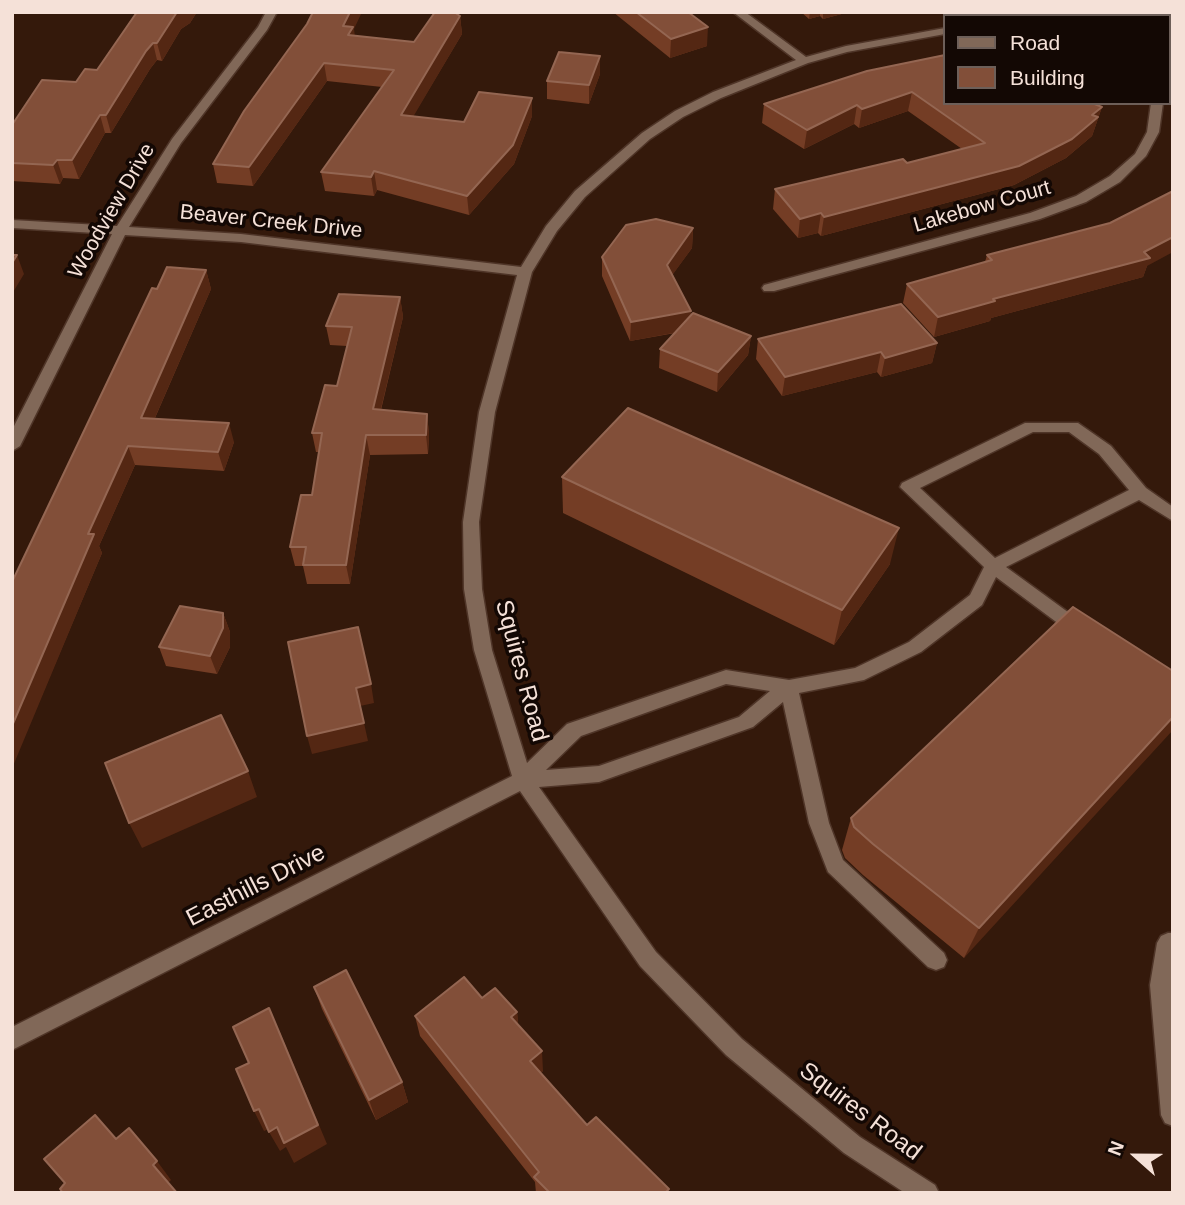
<!DOCTYPE html>
<html>
<head>
<meta charset="utf-8">
<style>
	body { margin:0 }
	#map { position:relative; width:1185px; height:1205px; overflow:hidden; background:#34190b; font-family:Helvetica,sans-serif }
	canvas { display:block }
	.frame { position:absolute; inset:0; border:14px solid #f5e1d8; pointer-events:none }
	.legend { position:absolute; left:943px; top:14px; width:228px; height:91px; box-sizing:border-box; background:#130804; border:2px solid #6d5f59; margin:0; padding:9px 12px; list-style:none; font-size:21px; color:#f5e1d8 }
	.legend li { display:flex; align-items:center; gap:14px; height:35px }
	.legend b { width:35px; border:2px solid #6d5f59 }
	.north { position:absolute; left:1101px; top:1121px; width:70px; height:70px; -webkit-text-stroke:5px #130804; paint-order:stroke; rotate:291deg; font-size:19px; font-weight:700; line-height:28px; text-align:center; color:#f5e1d8 }
	.north::after { content:''; display:block; margin:auto; width:24px; height:32px; background:#f5e1d8; clip-path:polygon(50% 0,100% 100%,50% 72%,0 100%) }
</style>
</head>
<body>
<div id="map">
<canvas width="1185" height="1205"></canvas>
<div class="frame"></div>
<ul class="legend">
<li><b style="height:9px;background:#816858"></b>Road</li>
<li><b style="height:19px;background:#824f39"></b>Building</li>
</ul>
<div class="north">N</div>
</div>
<script>
const ctx = document.querySelector('canvas').getContext('2d');
ctx.lineJoin = 'round';
const poly = rows => new Path2D(rows.map(r => 'M' + r).join(''));
function trace(path, color, width, dash) { ctx.strokeStyle = color; ctx.lineWidth = width; ctx.lineCap = dash ? 'butt' : 'round'; ctx.setLineDash(dash || []); ctx.stroke(path); }
function paint(path, color) { ctx.fillStyle = color; ctx.fill(path, 'evenodd'); }
function drawText(font, color, halo, rows, align = 'center') {
  ctx.font = font + ' Helvetica,sans-serif'; ctx.lineWidth = 7; ctx.setLineDash([]); ctx.textBaseline = 'middle'; ctx.strokeStyle = halo; ctx.fillStyle = color; for (const [text, x, y, turn = 0] of rows) {
    ctx.save(); ctx.translate(x, y); ctx.rotate((+turn || 0) * Math.PI / 180); ctx.textAlign = isNaN(turn) ? turn : align; if (halo) ctx.strokeText(text, 0, 0); ctx.fillText(text, 0, 0); ctx.restore();
  }
}
const minor = poly([
	[266,12,277,12,267,30,181,143,129,227,241,234,521,267,546,226,575,191,642,133,675,111,713,92,796,60,733,12,745,12,806,57,846,46,945,28,945,34,847,52,808,63,721,98,683,117,650,139,585,197,557,231,532,272,495,412,479,522,482,589,492,650,527,763,567,724,726,670,789,680,855,668,909,642,970,595,984,567,900,487,902,483,1025,423,1078,423,1111,446,1146,488,1173,507,1173,521,1139,500,1006,567,1087,626,1090,631,1087,636,1075,636,996,577,982,605,921,652,864,680,799,693,829,823,843,860,944,953,947,960,944,967,936,970,928,967,828,872,809,823,783,702,753,727,599,782,539,787,656,952,742,1039,860,1137,935,1185,939,1193,905,1193,844,1153,726,1055,640,966,520,791,12,1050,12,1027,512,776,474,650,464,589,463,522,479,412,517,275,241,242,125,235,20,446,12,451,12,430,112,234,12,228,12,220,117,226,172,139,258,27,266,12],
	[1033,432,1069,432,1099,454,1129,490,995,558,920,488,1033,432],
	[726,684,770,691,739,717,599,766,546,770,581,736,726,684],
	[1130,12,1141,12,1142,16,1130,16,1130,12],
	[1169,25,1173,25,1173,31,1169,31,1169,25],
	[1151,103,1163,103,1159,132,1146,156,1120,182,1086,202,1040,219,774,291,764,291,762,288,764,285,1030,213,1076,196,1110,176,1135,154,1147,132,1151,103],
	[1168,933,1173,933,1173,1126,1165,1123,1161,1115,1150,985,1157,943,1161,936,1168,933]
]);
const wall = poly([
	[137,12,197,12,190,23,181,29,162,61,157,60,150,69,111,133,105,133,79,179,63,178,60,184,12,181,12,125,97,70],
	[613,12,688,12,707,46,670,58],
	[801,12,849,12,823,19,820,16,809,19],
	[460,16,462,34,413,116,464,122,532,98,532,116,514,164,469,215,377,190,374,196,325,191,321,172,382,87,327,81,253,186,217,183,213,164,307,24,354,29,354,36,414,42],
	[867,71,1102,107,1092,136,1066,158,1014,185,821,236,818,233,798,238,773,209,775,189,907,163,962,149,908,111,859,128,854,124,804,149,762,123,764,104],
	[600,74,589,104,547,99,547,81],
	[1110,223,1147,266,1143,277,991,318,990,321,934,337,903,303,907,284,985,262,987,255],
	[693,228,692,248,672,275,691,311,690,316,751,336,748,355,717,392,659,368,660,349,675,333,630,341,602,276,602,257],
	[206,270,211,289,155,418,234,442,224,471,135,465,99,546,102,553,12,766,12,582,157,289],
	[400,297,403,317,381,410,427,414,429,434,428,454,370,455,350,584,307,584,303,566,295,566,290,547,312,495,319,452,316,452,312,433,337,386,347,346,330,345,326,326],
	[758,339,937,343,932,363,881,377,877,372,782,396,756,359],
	[562,477,890,564,834,645,563,513],
	[223,613,230,632,230,647,217,674,166,666,159,647],
	[1173,671,964,958,863,875,845,858,842,850,851,818],
	[314,987,402,1082,408,1102,376,1120,322,1009],
	[482,998,517,1012,518,1024,543,1071,540,1073,587,1125,669,1193,536,1193,535,1182,420,1036,415,1016]
]);
const shadedWall = poly([
	[177,12,197,12,190,23,181,29,162,61,157,43],
	[350,12,362,12,354,29,356,45,343,26],
	[810,12,820,12,820,16,809,19],
	[823,12,849,12,823,19],
	[460,16,462,34,403,134,401,115],
	[708,27,707,46,670,58,671,39],
	[153,43,157,60,150,69,111,133,106,115,146,51],
	[600,56,600,74,589,104,589,85],
	[324,63,327,81,253,186,249,167],
	[912,92,908,111,859,128,862,109],
	[532,98,532,116,514,164,469,215,467,196],
	[857,105,854,124,804,149,807,130],
	[1102,107,1092,136,1066,158,1014,185,821,236,824,217,1092,115],
	[100,115,105,133,79,179,72,160],
	[57,160,63,178,60,184,53,165],
	[374,171,377,190,374,196,371,177],
	[821,213,818,233,798,238,800,219],
	[693,228,692,248,666,284,667,265],
	[1173,237,1173,252,1147,266,1143,277,991,318,990,321,934,337,938,317,993,299,1144,252],
	[17,255,24,274,12,294,12,263],
	[206,270,211,289,147,436,141,418],
	[400,297,403,317,376,429,373,409],
	[691,311,689,330,630,341,631,322],
	[751,336,748,355,717,392,718,372],
	[937,343,932,363,881,377,885,358],
	[881,352,877,372,782,396,785,377],
	[427,414,429,434,428,454,426,435],
	[229,423,234,442,224,471,218,452],
	[366,435,370,455,350,584,346,565],
	[128,446,135,465,99,546,102,553,13,766,12,726,88,534],
	[899,528,890,564,834,645,842,610],
	[223,613,230,632,230,647,217,674,210,656],
	[371,684,374,703,360,706,356,688],
	[1173,717,1173,730,964,958,979,928],
	[364,723,368,741,312,754,307,736],
	[248,771,257,797,142,848,129,823],
	[517,1012,519,1032,511,1017],
	[279,1030,327,1144,294,1163,286,1147,280,1151,269,1132,277,1127],
	[542,1051,543,1071,531,1080,530,1061],
	[402,1082,408,1102,376,1120,369,1100],
	[259,1109,269,1129,264,1131,254,1111],
	[157,1161,171,1180,167,1184,153,1165]
]);
const building = poly([
	[137,12,177,12,157,43,153,43,146,51,106,115,100,115,72,160,57,160,53,165,12,163,12,125,42,80,76,82,85,69,97,70,137,12],
	[313,12,350,12,343,26,353,27,348,35,414,42,435,12,454,12,460,16,401,115,464,122,479,92,532,98,513,145,467,196,374,171,371,177,321,172,394,70,324,63,249,167,213,164,244,111,307,24,313,12],
	[636,12,688,12,708,27,671,39,636,12],
	[559,52,600,56,589,85,547,81,559,52],
	[945,55,945,103,1092,103,1102,107,1092,115,1098,117,1072,139,1019,166,824,217,821,213,800,219,775,189,903,159,907,163,985,143,912,92,862,109,857,105,807,130,764,104,867,71,945,55],
	[1173,191,1173,237,1144,252,1150,258,993,299,995,301,938,317,907,284,992,260,987,255,1110,223,1173,191],
	[656,219,693,228,667,265,691,311,631,322,602,257,626,225,656,219],
	[12,255,17,255,12,263,12,255],
	[167,267,206,270,141,418,229,423,218,452,128,446,88,534,94,534,12,726,12,582,152,288,157,289,167,267],
	[339,294,400,297,373,409,427,414,426,435,366,435,346,565,303,565,306,547,290,547,301,495,312,495,322,433,312,433,325,385,337,386,352,327,326,326,339,294],
	[901,304,937,343,885,358,881,352,785,377,758,339,901,304],
	[693,313,751,336,718,372,660,349,693,313],
	[628,408,899,528,842,610,562,477,628,408],
	[180,606,223,613,223,628,210,656,159,647,180,606],
	[1073,607,1173,671,1173,717,979,928,873,844,854,827,851,818,1073,607],
	[358,627,371,684,356,688,364,723,307,736,288,642,358,627],
	[221,715,248,771,129,823,105,763,221,715],
	[346,970,402,1082,369,1100,314,987,346,970],
	[464,977,482,998,495,988,517,1012,511,1017,542,1051,530,1061,587,1125,596,1117,669,1189,665,1193,550,1193,534,1177,539,1172,415,1016,464,977],
	[269,1008,318,1125,284,1143,277,1127,269,1132,259,1109,254,1111,236,1069,249,1063,233,1027,269,1008],
	[95,1115,116,1139,129,1128,157,1161,153,1165,177,1193,63,1193,60,1189,65,1183,44,1159,95,1115]
]);
const farStreetnames = [
	["Lakebow Court",982,207,-16],
	["Woodview Drive",112,211,-60],
	["Beaver Creek Drive",271,222,6]
];
const streetNames = [
	["Squires Road",521,671,75],
	["Easthills Drive",256,886,-27],
	["Squires Road",860,1112,37]
];
trace(minor, '#4f3528', 3);
paint(minor, '#816858');
paint(wall, '#743d25');
paint(shadedWall, '#542713');
paint(building, '#824f39');
trace(building, '#946652', 2);
drawText('21px', '#f5e1d8', '#130804', farStreetnames);
drawText('24px', '#f5e1d8', '#130804', streetNames);
</script>
</body>
</html>
